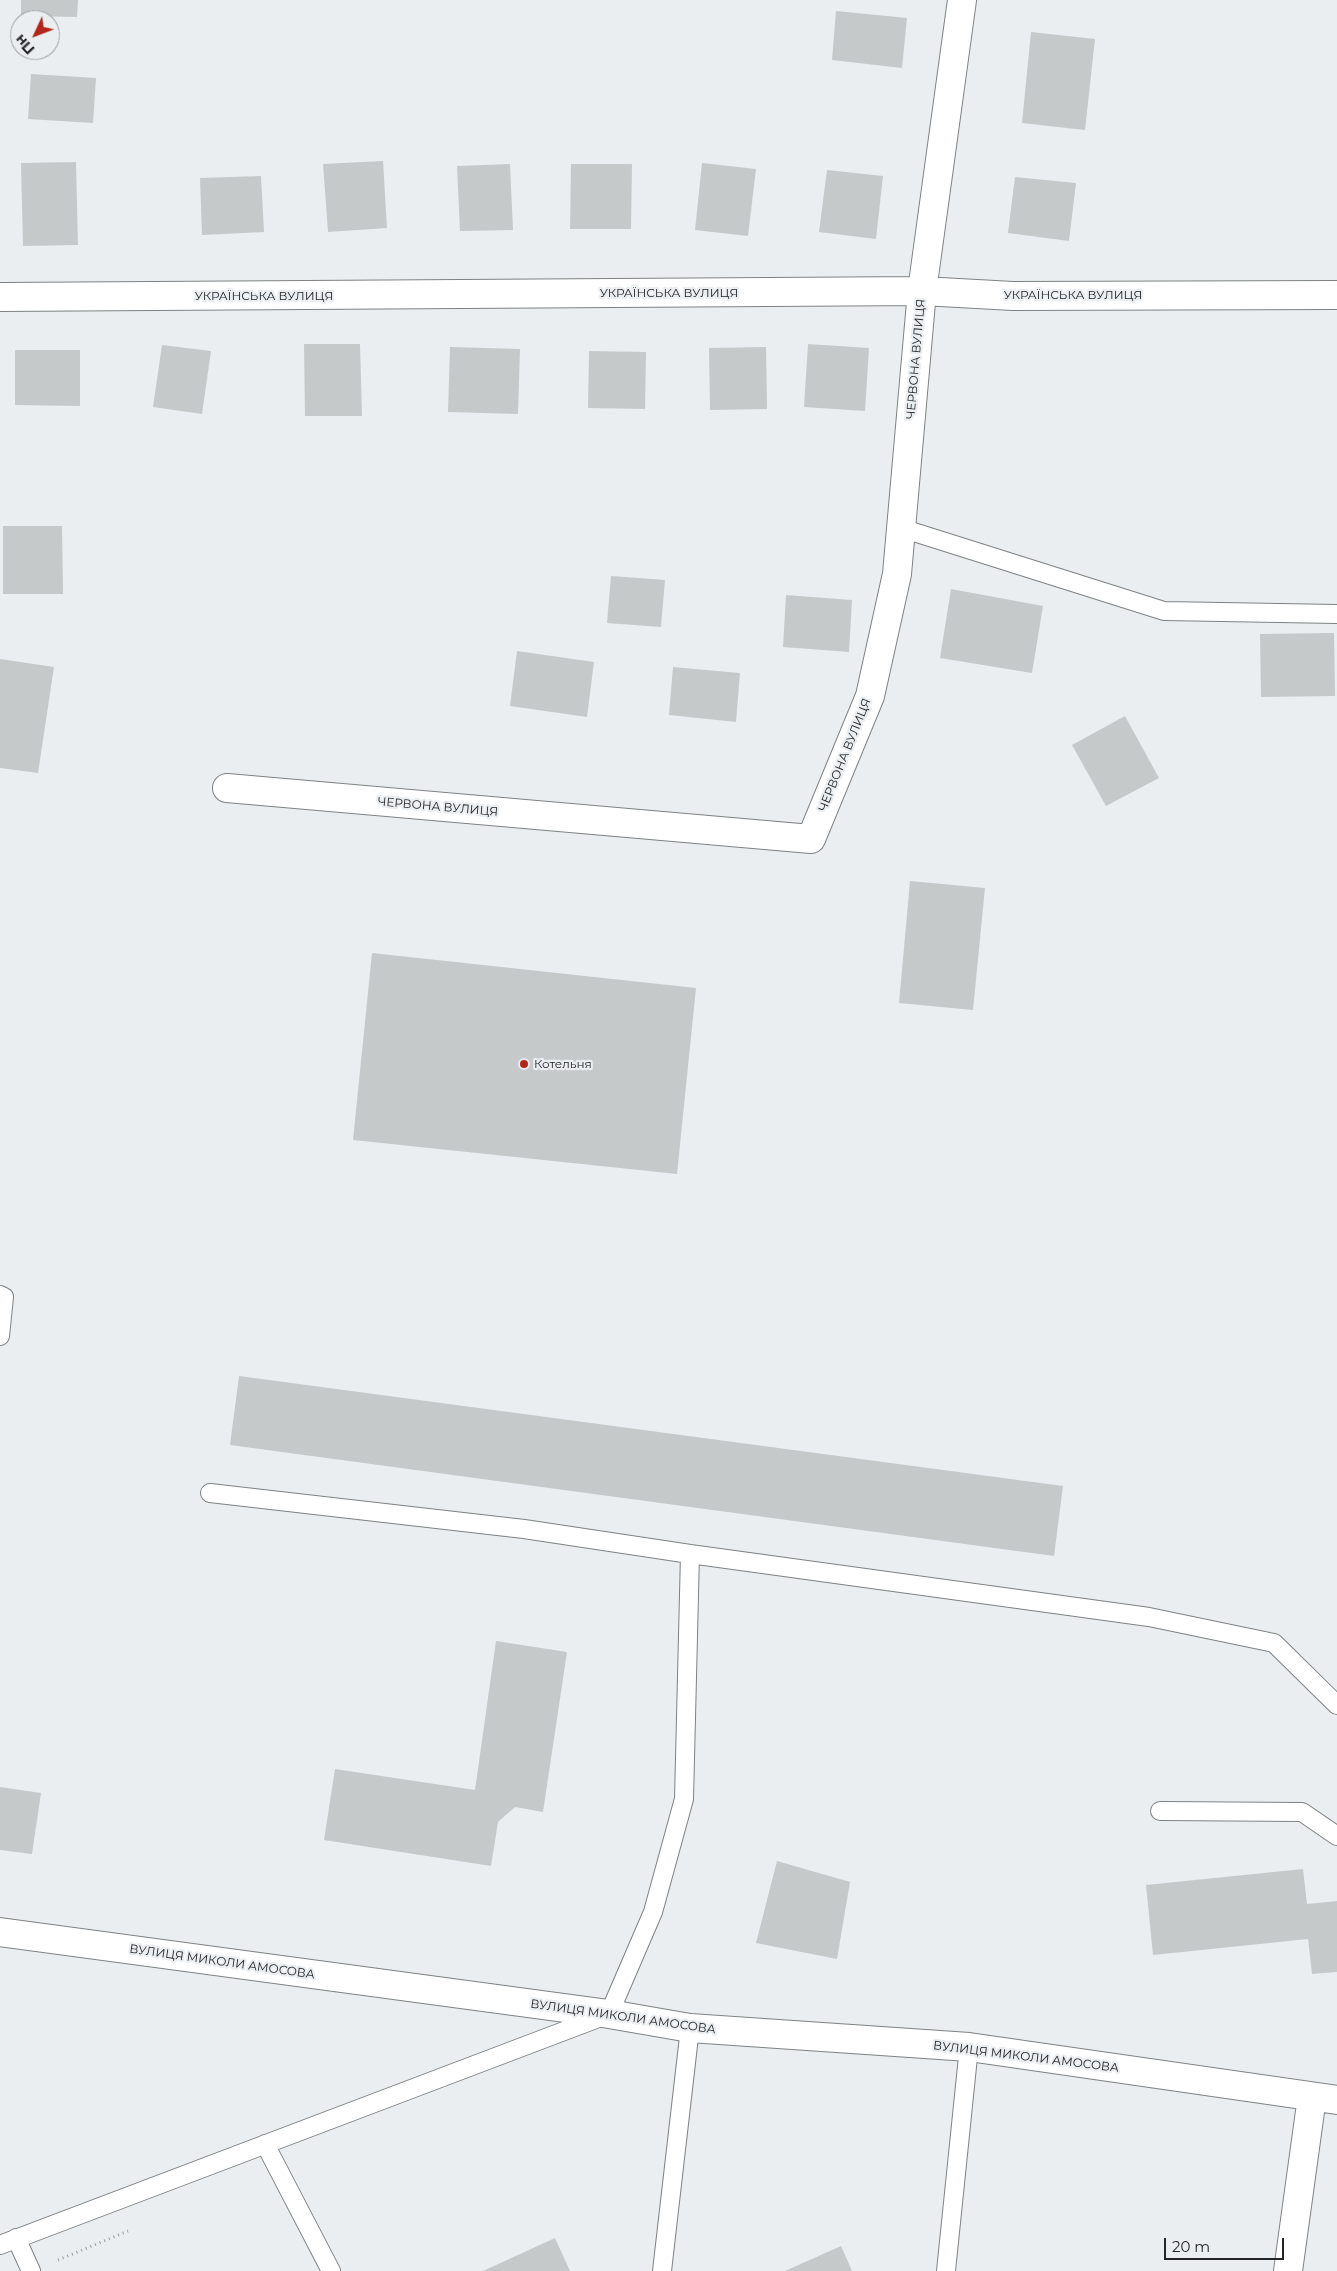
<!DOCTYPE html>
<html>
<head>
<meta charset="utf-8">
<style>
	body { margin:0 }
	#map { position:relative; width:1337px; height:2271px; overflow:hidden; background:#eaeef0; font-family:Montserrat,sans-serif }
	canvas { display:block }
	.north { position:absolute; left:10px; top:10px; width:50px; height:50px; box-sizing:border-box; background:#eaeef0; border:1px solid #9b9e9f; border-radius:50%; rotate:227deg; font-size:14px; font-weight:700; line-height:20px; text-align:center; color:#242526 }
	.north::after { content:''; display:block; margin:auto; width:18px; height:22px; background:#b42519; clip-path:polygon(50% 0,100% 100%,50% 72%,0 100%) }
	.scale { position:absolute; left:1164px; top:2238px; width:120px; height:22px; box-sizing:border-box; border:2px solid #242526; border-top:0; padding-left:6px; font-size:15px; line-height:18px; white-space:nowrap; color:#242526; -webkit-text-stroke:4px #eaeef0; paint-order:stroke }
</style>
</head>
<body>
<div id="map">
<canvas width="1337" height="2271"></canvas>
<div class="north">Пн</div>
<div class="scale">20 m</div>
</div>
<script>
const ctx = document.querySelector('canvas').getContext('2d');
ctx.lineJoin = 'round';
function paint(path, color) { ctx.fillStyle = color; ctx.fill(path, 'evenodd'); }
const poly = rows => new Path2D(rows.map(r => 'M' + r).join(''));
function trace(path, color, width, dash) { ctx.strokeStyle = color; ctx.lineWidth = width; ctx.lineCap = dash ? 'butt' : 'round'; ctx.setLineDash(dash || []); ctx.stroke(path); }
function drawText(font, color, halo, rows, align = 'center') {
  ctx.font = font + ' Montserrat,sans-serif'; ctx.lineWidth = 4.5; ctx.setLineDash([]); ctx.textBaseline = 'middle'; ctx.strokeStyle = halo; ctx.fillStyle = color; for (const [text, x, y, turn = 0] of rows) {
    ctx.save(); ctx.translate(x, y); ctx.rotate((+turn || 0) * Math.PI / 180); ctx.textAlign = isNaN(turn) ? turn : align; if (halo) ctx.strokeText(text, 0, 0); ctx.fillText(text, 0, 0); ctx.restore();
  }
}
const building = poly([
	[21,0,78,0,77,17,21,16],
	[836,11,907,18,902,68,832,60],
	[1031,32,1095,39,1085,130,1022,123],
	[31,74,96,78,93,123,28,119],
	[383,161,387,228,328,232,323,164],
	[76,162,78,245,23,246,21,163],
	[702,163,756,169,748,236,695,230],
	[510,164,513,230,460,231,457,166],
	[571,164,632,164,631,229,570,229],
	[827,170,883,176,876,239,819,232],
	[261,176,264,232,202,235,200,178],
	[1015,177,1076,183,1069,241,1008,233],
	[304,344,360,344,362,416,305,416],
	[808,344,869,348,865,411,804,407],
	[162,345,211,351,202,414,153,407],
	[450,347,520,349,518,414,448,412],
	[766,347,767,409,710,410,709,348],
	[15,350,80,350,80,406,15,405],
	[589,351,646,352,645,409,588,408],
	[3,526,62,526,63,594,3,594],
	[611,576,665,580,661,627,607,623],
	[951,589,1043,606,1032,673,940,658],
	[786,595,852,600,849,652,783,647],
	[1334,633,1335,696,1261,697,1260,634],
	[517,651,594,662,587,717,510,706],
	[0,659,54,667,38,773,0,768],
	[673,667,740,673,736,722,669,715],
	[1125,716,1159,778,1106,806,1072,745],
	[910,881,985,888,973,1010,899,1003],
	[372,953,696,988,677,1174,353,1140],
	[239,1376,1063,1486,1054,1556,230,1445],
	[496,1641,567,1652,543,1812,515,1807,498,1822,491,1866,324,1840,335,1769,475,1790],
	[0,1787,41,1793,32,1854,0,1850],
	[777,1861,850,1882,837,1959,756,1943],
	[1303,1869,1307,1904,1337,1901,1337,1972,1312,1974,1308,1939,1153,1955,1146,1885],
	[555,2238,570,2271,483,2271],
	[841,2246,852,2271,785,2271]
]);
const path = poly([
	[58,2260,128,2231]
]);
const service = poly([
	[901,528,1164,611,1337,614],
	[0,1295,4,1297,0,1336],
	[690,1554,1149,1617,1274,1643,1337,1705],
	[1160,1811,1302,1812,1337,1836],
	[265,2144,331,2271],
	[16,2238,31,2271],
	[0,2245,609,2014,653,1912,684,1799,690,1554,524,1529,210,1493],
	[662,2271,690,2028],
	[946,2271,969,2047]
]);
const minor = poly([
	[0,297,922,291,1013,296,1337,295],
	[227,788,811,839,870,696,897,574,922,291,962,0],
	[0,1932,609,2014,690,2028,969,2047,1337,2100],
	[1288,2271,1312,2097]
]);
const markers = [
	[524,1064,5,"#b42519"]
];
const streetNames = [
	["УКРАЇНСЬКА ВУЛИЦЯ",669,293],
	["УКРАЇНСЬКА ВУЛИЦЯ",1073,295],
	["УКРАЇНСЬКА ВУЛИЦЯ",264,296],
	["ЧЕРВОНА ВУЛИЦЯ",916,359,-85],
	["ЧЕРВОНА ВУЛИЦЯ",845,755,-68],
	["ЧЕРВОНА ВУЛИЦЯ",438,807,5],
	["ВУЛИЦЯ МИКОЛИ АМОСОВА",222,1962,8],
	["ВУЛИЦЯ МИКОЛИ АМОСОВА",623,2017,8],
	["ВУЛИЦЯ МИКОЛИ АМОСОВА",1026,2057,7]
];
const poiNames = [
	["Котельня",534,1064]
];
paint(building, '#c5c9ca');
trace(service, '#7e8283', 20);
trace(minor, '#7e8283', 30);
trace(path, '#999b9d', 3, [1, 4]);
trace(service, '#fff', 18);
trace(minor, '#fff', 28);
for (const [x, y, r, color] of markers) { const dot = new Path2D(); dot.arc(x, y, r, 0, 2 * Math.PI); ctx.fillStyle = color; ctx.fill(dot); trace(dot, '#eaeef0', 2); }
drawText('12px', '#242526', '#eaeef0', streetNames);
drawText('12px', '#242526', '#eaeef0', poiNames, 'left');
</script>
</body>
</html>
